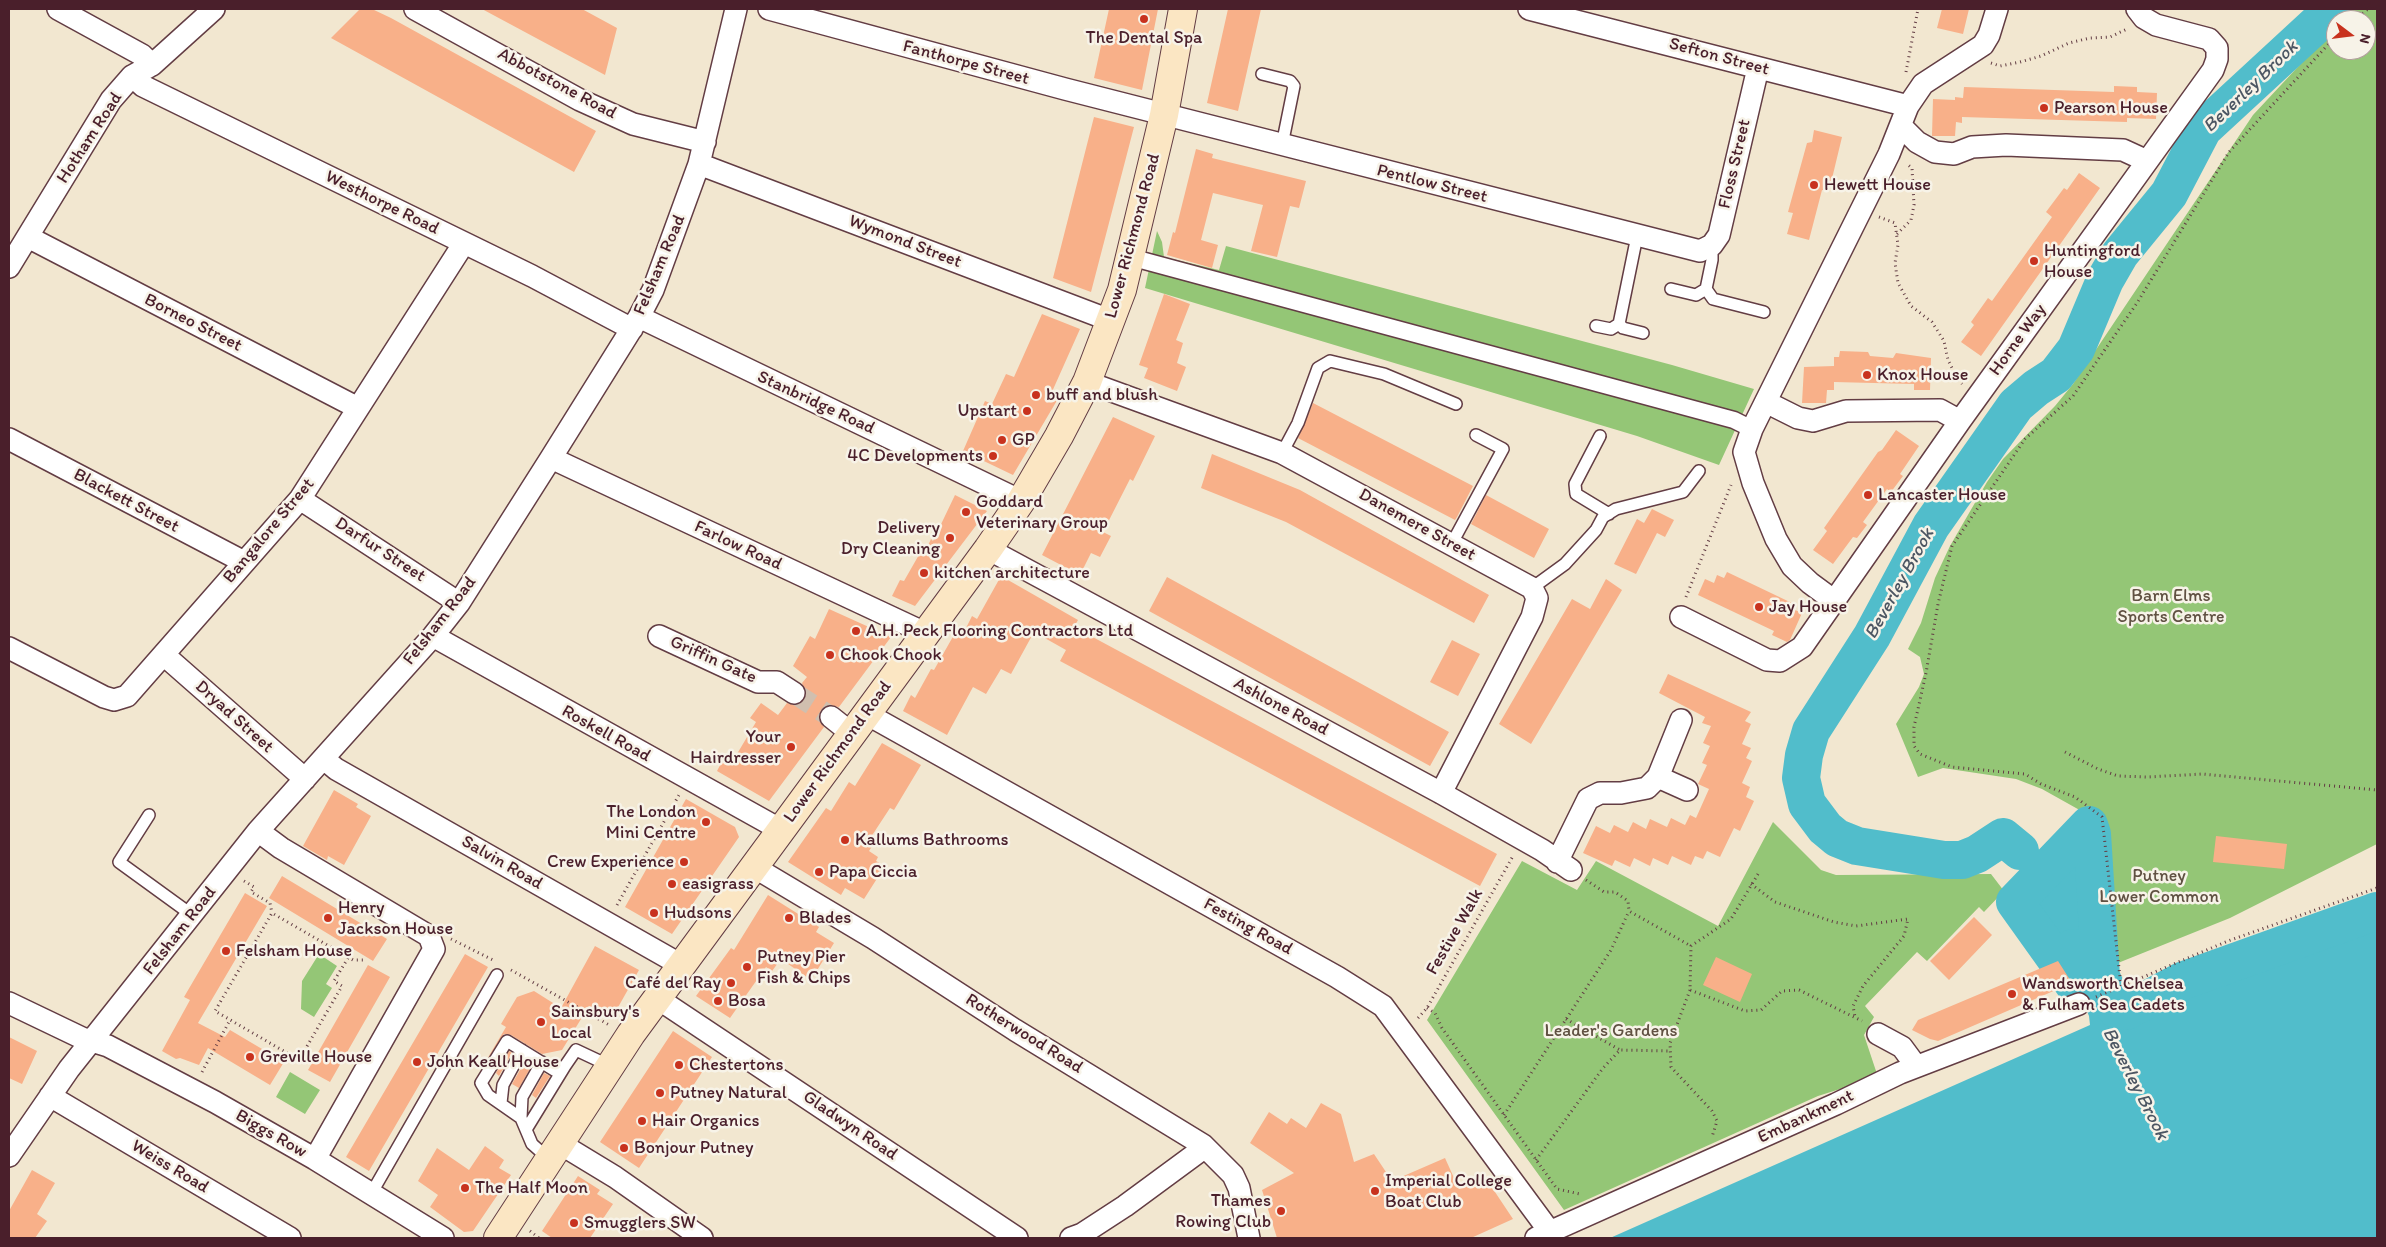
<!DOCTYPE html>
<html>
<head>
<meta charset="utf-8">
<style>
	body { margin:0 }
	#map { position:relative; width:2386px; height:1247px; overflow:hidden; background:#f2e7d0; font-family:Itim,sans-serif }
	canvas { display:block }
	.frame { position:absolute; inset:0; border:10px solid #4a1f2b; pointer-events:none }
	.north { position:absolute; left:2326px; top:10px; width:50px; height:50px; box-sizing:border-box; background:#f7f3e8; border:1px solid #b29e9c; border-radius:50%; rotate:105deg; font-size:14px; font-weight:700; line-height:20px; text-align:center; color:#4a1f2b }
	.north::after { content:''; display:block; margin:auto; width:18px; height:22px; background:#c8321e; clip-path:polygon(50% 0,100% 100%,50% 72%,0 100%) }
</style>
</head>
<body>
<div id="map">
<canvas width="2386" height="1247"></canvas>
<div class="frame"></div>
<div class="north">N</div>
</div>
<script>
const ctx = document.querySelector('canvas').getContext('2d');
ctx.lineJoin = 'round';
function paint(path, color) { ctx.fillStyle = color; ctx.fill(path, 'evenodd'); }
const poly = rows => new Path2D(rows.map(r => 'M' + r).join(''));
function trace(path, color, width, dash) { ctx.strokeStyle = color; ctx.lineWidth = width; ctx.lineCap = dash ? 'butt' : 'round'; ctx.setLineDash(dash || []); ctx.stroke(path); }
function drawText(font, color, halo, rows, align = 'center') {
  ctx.font = font + ' Itim,sans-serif'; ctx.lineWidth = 5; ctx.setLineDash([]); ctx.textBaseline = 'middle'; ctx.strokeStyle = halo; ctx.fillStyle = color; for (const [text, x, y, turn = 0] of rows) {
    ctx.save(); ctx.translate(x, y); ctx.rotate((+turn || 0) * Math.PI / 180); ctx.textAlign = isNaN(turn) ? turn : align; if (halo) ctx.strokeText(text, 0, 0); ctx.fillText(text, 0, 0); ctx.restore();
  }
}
const green = poly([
	[2353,9,2377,9,2377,844,2230,918,2108,967,2101,822,2042,789,2016,779,1943,768,1918,777,1896,724,1919,687,1924,674,1920,657,1908,649,1921,623,1935,578,1950,546,1987,482,2003,459,2055,406,2073,384,2253,115,2336,26,2336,50,2366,50,2366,20,2343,20],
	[1157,231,1162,242,1164,257,1219,270,1226,246,1672,365,1754,389,1719,465,1637,436,1145,288],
	[1773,822,1821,870,1836,875,1991,874,2004,891,1984,912,1979,907,1927,961,1917,952,1865,1006,1874,1017,1864,1035,1878,1077,1818,1096,1564,1210,1427,1020,1522,861,1577,890,1596,861,1718,926],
	[319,954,337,966,326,984,332,988,314,1017,301,1009,302,981],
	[290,1072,320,1090,305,1114,276,1097]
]);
const water = poly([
	[2089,825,2092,834,2101,977,2117,1009,2126,1011,2182,981,2377,911,2377,1238,1610,1238,2090,1025,2089,1016,2076,985,2015,902]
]);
const river = poly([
	[2020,851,2003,837,1977,854,1962,860,1944,860,1857,846,1837,838,1825,828,1807,804,1801,778,1804,755,1811,731,1872,636,1931,526,2016,405,2036,388,2056,375,2076,349,2105,280,2120,254,2169,194,2203,129,2333,9],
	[2073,948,2085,991,2080,993,2015,902,2089,825,2092,834,2101,977,2116,1009,2126,1011,2182,981,2377,911]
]);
const building = poly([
	[360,9,372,9,391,18,596,131,574,172,331,38],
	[482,9,582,9,617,28,605,75],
	[1109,9,1158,9,1142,90,1094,78],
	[1228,9,1261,9,1238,111,1207,103],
	[1942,9,1969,9,1963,34,1937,28],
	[2114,86,2137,87,2137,92,2157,93,2156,119,2127,118,2127,122,1962,117,1962,123,1956,122,1955,136,1932,136,1933,99,1955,100,1955,97,1963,98,1964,87,2114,92],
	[1094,117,1134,127,1091,292,1053,278],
	[1814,130,1842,137,1829,191,1822,190,1809,240,1787,234,1793,213,1788,212,1807,143,1812,142],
	[1196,149,1213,154,1212,158,1306,181,1299,208,1290,206,1277,257,1251,251,1263,205,1213,193,1201,240,1218,245,1212,268,1167,255,1173,232,1175,233],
	[2079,173,2100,188,1981,356,1961,342,1974,325,1971,322,1988,298,1992,301,2052,217,2046,212,2064,188,2067,190],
	[1164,294,1190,304,1176,340,1183,343,1177,363,1186,367,1177,391,1144,378,1148,368,1139,365],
	[1042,314,1080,329,1051,394,1059,397,1013,475,963,451,985,401,992,404,1006,374,1014,377],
	[1840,351,1868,352,1870,356,1893,358,1896,353,1931,358,1930,390,1914,390,1914,384,1834,382,1834,390,1827,390,1826,403,1802,403,1804,367,1834,366,1834,357,1839,357],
	[1313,403,1473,486,1457,517,1455,520,1298,438],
	[1113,417,1155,436,1133,481,1130,479,1103,532,1111,536,1100,557,1091,553,1080,575,1042,555],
	[1896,430,1919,446,1900,474,1903,476,1891,492,1887,489,1863,522,1867,525,1857,538,1853,537,1833,564,1813,550,1827,531,1824,528,1878,452,1882,450],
	[1212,454,1300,490,1489,595,1474,623,1286,522,1201,488],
	[955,495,987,511,915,606,892,596,900,580,904,581,920,553,924,554,931,539,933,541],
	[1486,495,1549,529,1534,558,1471,524],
	[1652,509,1674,520,1665,537,1657,533,1636,574,1614,564,1637,519,1644,523],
	[1727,572,1794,604,1793,609,1802,613,1790,640,1787,642,1772,635,1774,631,1698,595,1705,579,1714,583,1717,575,1724,578],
	[1001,576,1078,620,1074,627,1497,854,1480,886,1060,661,1066,650,1034,632,1011,674,1001,669,986,694,973,687,947,735,903,711,911,695,915,698,931,669,934,670,959,626,965,630,972,616,977,619],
	[1167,577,1449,732,1430,766,1149,611],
	[1606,579,1622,590,1531,744,1499,724,1572,599,1590,609],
	[829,609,891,637,839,707,827,705,821,710,819,721,824,727,769,801,717,771,726,754,734,759,756,722,750,718,761,703,778,715,787,703,794,705,804,700,806,693,802,683,807,677,793,666,810,636,815,639],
	[1452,640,1480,654,1458,696,1430,682],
	[1668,674,1751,712,1745,721,1751,724,1742,744,1751,748,1746,758,1752,761,1742,783,1750,787,1746,797,1754,801,1740,831,1734,828,1720,857,1707,851,1703,859,1695,856,1691,865,1672,856,1668,865,1653,858,1650,866,1634,858,1630,867,1615,860,1612,866,1583,853,1596,826,1610,833,1614,825,1628,832,1633,822,1646,829,1650,819,1667,827,1671,818,1685,825,1690,815,1696,818,1709,789,1698,784,1707,765,1702,763,1710,746,1703,743,1711,726,1702,723,1705,717,1659,693],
	[882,743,921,765,894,810,890,808,871,837,876,840,869,851,878,857,876,861,885,866,864,899,845,888,841,895,788,862,826,808,831,811,849,782,855,786],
	[334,790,358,804,356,807,371,816,344,865,328,856,327,860,303,846],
	[686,799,735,827,739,837,672,934,625,907],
	[2216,836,2287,844,2284,869,2213,862],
	[282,876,387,939,373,961,269,898],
	[245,893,267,906,198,1023,225,1037,230,1030,284,1062,270,1085,208,1048,199,1065,180,1058,176,1059,162,1051,190,1000,184,997],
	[768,895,819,927,816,932,834,943,811,980,781,959,772,971,766,967,730,1018,696,996,731,948,734,950],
	[1974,917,1992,935,1949,980,1930,961],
	[595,946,639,970,612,1018,589,1006,562,1050,542,1054,511,1035,504,1034,483,1066,506,1027,501,1024,517,997,534,991,561,1008],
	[465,954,488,967,369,1171,346,1157],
	[1716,957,1752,974,1740,1002,1703,985],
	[2058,961,2072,983,1938,1041,1930,1039,1912,1030,1918,1020],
	[368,965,390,977,330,1082,308,1070],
	[673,1031,712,1057,639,1168,600,1142],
	[9,1037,37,1051,22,1084,9,1078],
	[509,1051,512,1053,499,1076,496,1073],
	[525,1061,532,1065,519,1088,512,1084],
	[544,1073,550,1076,536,1098,532,1095],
	[1321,1103,1341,1114,1354,1162,1374,1154,1392,1181,1445,1158,1459,1189,1485,1177,1513,1219,1471,1238,1277,1238,1262,1190,1294,1173,1250,1143,1269,1112,1287,1124,1291,1118,1306,1128],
	[485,1146,504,1160,499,1168,511,1175,473,1231,464,1232,430,1207,438,1195,418,1181,437,1148,469,1170],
	[32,1170,55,1183,37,1214,47,1221,35,1238,9,1238,9,1211],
	[578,1176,600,1190,597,1194,613,1204,590,1238,552,1238,542,1231]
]);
const minorTunnel = poly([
	[794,693,831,717]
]);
const path = poly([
	[2355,20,2368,9],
	[1991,63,2000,66,2020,62,2041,56,2069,43,2090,38,2110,37,2127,29],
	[1906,72,1918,9],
	[1879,217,1895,223,1898,245,1895,263,1898,283,1911,306,1932,322,1944,341,1948,360,1958,380,1962,384],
	[1897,234,1911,220,1914,205,1912,168,1907,164],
	[1686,597,1731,485],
	[2065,752,2098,769,2118,776,2148,777,2202,774,2377,790],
	[1758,874,1731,919,1691,946,1690,990,1745,1011,1761,1010,1782,991,1799,990,1862,1021],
	[1586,880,1604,892,1615,892,1628,901,1629,911,1691,946],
	[244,881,254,887,251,892,270,903,272,913],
	[1751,884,1775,902,1834,922,1856,926,1908,919,1904,936,1863,986,1853,1006,1855,1017],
	[617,905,679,795],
	[451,939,493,960],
	[348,958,334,981,342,986,299,1060,215,1011,272,913,353,960,365,960],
	[511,970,611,1026],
	[2121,986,2102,817,2075,797,2041,784,2025,774,1952,767,1920,754,1914,746,1914,727,1926,673,1938,604,1952,546,2025,439,2073,396,2137,303,2229,152,2336,36],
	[1690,990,1670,1043,1671,1067,1712,1111,1717,1121,1712,1137],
	[2096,997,2228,941,2377,888],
	[1427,1008,1435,1013,1442,1028,1557,1189,1580,1194],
	[1418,1018,1427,1008,1513,856],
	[1566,1019,1620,1050],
	[202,1072,230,1020],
	[1504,1115,1611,950,1629,911],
	[1536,1160,1603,1068,1620,1050,1670,1051],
	[530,1231,539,1238]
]);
const service = poly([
	[1262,74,1290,81,1294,86,1282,145],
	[1712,245,1712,260,1706,289,1713,299,1764,312],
	[1671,289,1696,295,1706,289],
	[1619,324,1623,328,1643,333],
	[1596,326,1611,329,1619,324,1637,236],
	[1600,436,1575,484,1576,494,1609,514],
	[1282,453,1298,423,1318,368,1330,361,1384,374,1456,404],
	[1451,545,1503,449,1476,435],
	[1532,588,1565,564,1596,530,1603,517,1616,509,1683,492,1699,471],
	[149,815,119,862,192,915],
	[501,1103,503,1085,522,1050],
	[521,1118,522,1097,542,1062],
	[527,1128,565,1066],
	[549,1159,532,1144,521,1118,488,1095,481,1083,507,1041,554,1070,565,1066,576,1050,610,1066],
	[371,1194,497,975]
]);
const pedestrian = poly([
	[1130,257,1734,420,1752,429]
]);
const minor = poly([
	[58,9,142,55,152,65],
	[415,9,580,100,633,124,705,142],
	[769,9,1065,89,1700,251,1712,245,1719,235,1758,68],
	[1529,9,1908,106],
	[132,76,143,86,532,276,632,329],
	[1901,126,1917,142,1935,152,1954,154,1972,147,2006,145,2123,150,2147,161],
	[699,164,1112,321],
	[28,237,358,408],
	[9,267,111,100,132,76,152,65,214,9],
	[639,317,1021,501],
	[1087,382,1282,453,1532,588,1537,598,1532,617,1441,793],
	[1766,402,1798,418,1813,421,1846,411,1940,410,1960,421],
	[9,439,244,562],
	[551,458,925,633],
	[300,499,459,603],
	[988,549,1441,793,1542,850,1571,870],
	[1833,600,1810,583,1792,566,1776,539,1753,483,1744,452,1752,429,1889,154,1908,106,1923,84,1983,45,1989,35,1997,9],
	[1681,617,1767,660,1780,661,1802,647,1960,421,2213,70,2217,59,2217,48,2209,39,2156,25,2144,18,2137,9],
	[433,636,781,830],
	[659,636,758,682,777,682,794,693],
	[9,648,104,697,114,700,127,696,300,499,464,243],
	[164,655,305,779],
	[865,713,1337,977,1383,1006,1550,1232],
	[831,717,851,733],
	[324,759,336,769,681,965],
	[1658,777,1687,790],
	[258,831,281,848,429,936,434,949,315,1159],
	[1557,862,1588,799,1600,793,1621,793,1647,788,1658,777,1681,720],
	[754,867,873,938,1015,1030,1203,1145,1233,1175,1239,1188,1249,1238],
	[657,998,1017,1238],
	[9,1003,82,1038,108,1046,215,1102,315,1159,443,1238],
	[1878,1034,1902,1047,1916,1066],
	[50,1096,290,1238],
	[559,1143,615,1177,702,1238],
	[9,1156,69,1069,258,831,433,636,459,603,551,458,639,317,653,290,699,164,736,9],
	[1071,1238,1082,1234,1125,1206,1197,1153,1203,1145],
	[1536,1238,1836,1104,1900,1073,2079,1004]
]);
const secondary = poly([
	[498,1238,631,1034,988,549,1021,501,1059,436,1087,382,1122,290,1164,115,1183,9]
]);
const markers = [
	[1144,19,5,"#c8321e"],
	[2044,108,5,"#c8321e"],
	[1814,185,5,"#c8321e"],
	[2034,261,5,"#c8321e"],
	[1867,375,5,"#c8321e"],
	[1036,395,5,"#c8321e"],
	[1027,411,5,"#c8321e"],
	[1002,440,5,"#c8321e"],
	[993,456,5,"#c8321e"],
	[1868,495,5,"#c8321e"],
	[966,512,5,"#c8321e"],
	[950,538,5,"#c8321e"],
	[924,573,5,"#c8321e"],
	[1759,607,5,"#c8321e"],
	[856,631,5,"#c8321e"],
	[830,655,5,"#c8321e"],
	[791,747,5,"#c8321e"],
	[706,822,5,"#c8321e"],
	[845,840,5,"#c8321e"],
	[684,862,5,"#c8321e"],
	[819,872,5,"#c8321e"],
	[672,884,5,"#c8321e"],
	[654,913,5,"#c8321e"],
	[328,918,5,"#c8321e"],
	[789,918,5,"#c8321e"],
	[226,951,5,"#c8321e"],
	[747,967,5,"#c8321e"],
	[731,983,5,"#c8321e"],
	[2012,994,5,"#c8321e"],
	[718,1001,5,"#c8321e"],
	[541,1022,5,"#c8321e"],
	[250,1057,5,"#c8321e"],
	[417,1062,5,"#c8321e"],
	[679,1065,5,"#c8321e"],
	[660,1093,5,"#c8321e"],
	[642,1121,5,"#c8321e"],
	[624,1148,5,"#c8321e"],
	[465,1188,5,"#c8321e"],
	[1375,1191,5,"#c8321e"],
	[1281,1211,5,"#c8321e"],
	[574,1223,5,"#c8321e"]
];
const poiNames = [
	["The Dental Spa",1144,38,"center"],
	["Pearson House",2054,108],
	["Hewett House",1824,185],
	["Huntingford",2044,251],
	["House",2044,272],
	["Knox House",1877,375],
	["buff and blush",1046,395],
	["Upstart",1017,411,"right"],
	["GP",1012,440],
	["4C Developments",983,456,"right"],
	["Lancaster House",1878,495],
	["Goddard",976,502],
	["Veterinary Group",976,523],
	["Delivery",940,528,"right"],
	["Dry Cleaning",940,549,"right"],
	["kitchen architecture",934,573],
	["Jay House",1769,607],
	["A.H. Peck Flooring Contractors Ltd",866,631],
	["Chook Chook",840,655],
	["Your",781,737,"right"],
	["Hairdresser",781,758,"right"],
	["The London",696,812,"right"],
	["Mini Centre",696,833,"right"],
	["Kallums Bathrooms",855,840],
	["Crew Experience",674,862,"right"],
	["Papa Ciccia",829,872],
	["easigrass",682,884],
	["Henry",338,908],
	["Jackson House",338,929],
	["Hudsons",664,913],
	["Blades",799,918],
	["Felsham House",236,951],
	["Putney Pier",757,957],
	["Fish & Chips",757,978],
	["Café del Ray",721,983,"right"],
	["Wandsworth Chelsea",2022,984],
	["& Fulham Sea Cadets",2022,1005],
	["Bosa",728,1001],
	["Sainsbury's",551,1012],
	["Local",551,1033],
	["Greville House",260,1057],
	["John Keall House",427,1062],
	["Chestertons",689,1065],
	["Putney Natural",670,1093],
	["Hair Organics",652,1121],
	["Bonjour Putney",634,1148],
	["Imperial College",1385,1181],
	["Boat Club",1385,1202],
	["The Half Moon",475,1188],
	["Thames",1271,1201,"right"],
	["Rowing Club",1271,1222,"right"],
	["Smugglers SW",584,1223]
];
const streetNames = [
	["Sefton Street",1719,57,15],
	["Fanthorpe Street",966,63,15],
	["Abbotstone Road",557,84,28],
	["Hotham Road",90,138,-57],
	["Floss Street",1735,164,-77],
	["Pentlow Street",1432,184,14],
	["Westhorpe Road",382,203,26],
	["Lower Richmond Road",1133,236,-75],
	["Wymond Street",905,242,21],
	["Felsham Road",660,265,-67],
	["Borneo Street",193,323,27],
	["Horne Way",2018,340,-54],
	["Stanbridge Road",816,403,25],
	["Blackett Street",126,501,28],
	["Danemere Street",1417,525,29],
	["Bangalore Street",269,531,-50],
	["Farlow Road",738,546,25],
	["Darfur Street",380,550,33],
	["Felsham Road",440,621,-52],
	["Griffin Gate",713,660,24],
	["Ashlone Road",1281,707,28],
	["Dryad Street",234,717,42],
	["Roskell Road",606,734,29],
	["Lower Richmond Road",838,752,-54],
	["Salvin Road",502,863,30],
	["Festing Road",1248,927,29],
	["Felsham Road",180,931,-52],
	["Festive Walk",1455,932,-60],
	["Rotherwood Road",1024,1034,32],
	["Embankment",1806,1117,-25],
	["Gladwyn Road",850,1126,34],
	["Biggs Row",271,1134,30],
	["Weiss Road",170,1167,31]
];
const parkNames = [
	["Barn Elms",2171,596],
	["Sports Centre",2171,617],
	["Putney",2159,876],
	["Lower Common",2159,897],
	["Leader's Gardens",1611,1031]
];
const waterNames = [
	["Beverley Brook",2251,87,-44],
	["Beverley Brook",1900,584,-61],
	["Beverley Brook",2135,1084,63]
];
paint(green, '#94c676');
paint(water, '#51bdcb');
trace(river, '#51bdcb', 38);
paint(building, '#f8b089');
trace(minorTunnel, '#d0bfaf', 21, [21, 11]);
trace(service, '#633d44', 14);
trace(pedestrian, '#633d44', 19);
trace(minor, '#633d44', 24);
trace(secondary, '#633d44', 30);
trace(path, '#633d44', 3, [1, 4]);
trace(service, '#fff', 11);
trace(pedestrian, '#fff', 16);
trace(minor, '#fff', 21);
trace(secondary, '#fbe6c3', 28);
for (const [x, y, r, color] of markers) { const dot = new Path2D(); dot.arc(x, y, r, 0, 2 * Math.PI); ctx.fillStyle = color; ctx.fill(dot); trace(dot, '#f7f3e8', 2); }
drawText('18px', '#4a1f2b', '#f7f3e8', poiNames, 'left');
drawText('18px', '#4a1f2b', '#f7f3e8', streetNames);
drawText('18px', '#605142', '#f7f3e8', parkNames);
drawText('italic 19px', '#4c5663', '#f7f3e8', waterNames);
</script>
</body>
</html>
